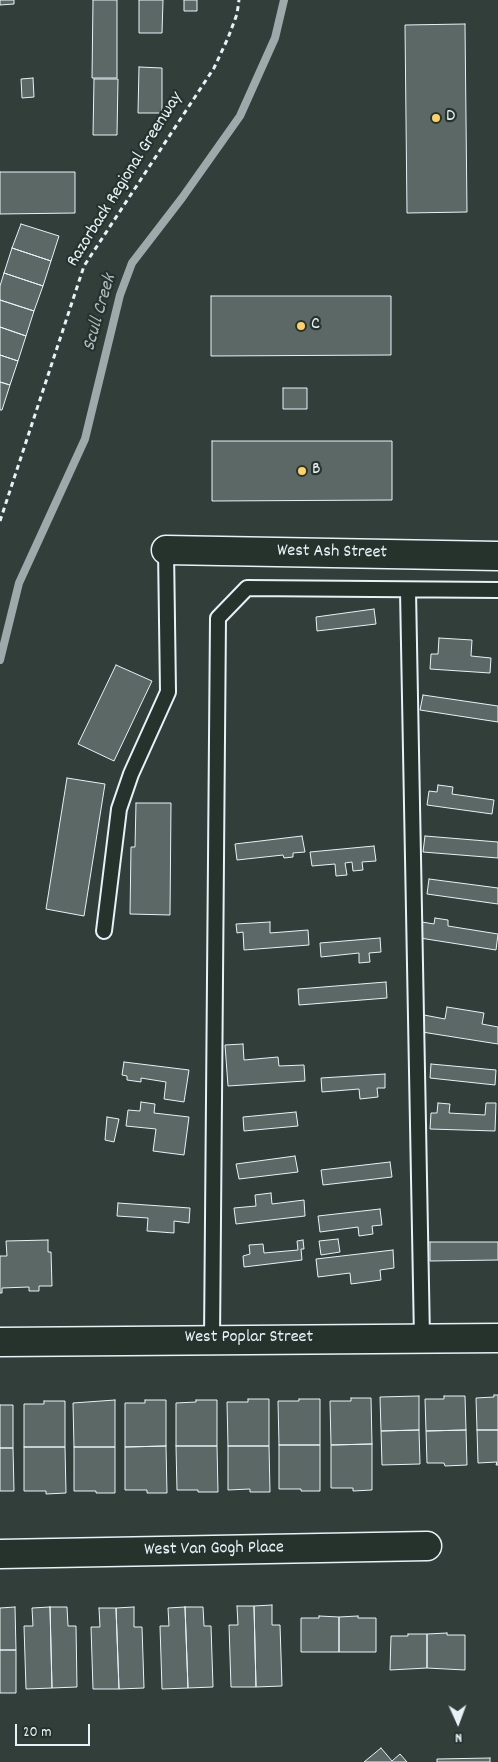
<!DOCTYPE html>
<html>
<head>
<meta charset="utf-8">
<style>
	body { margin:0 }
	#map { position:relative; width:498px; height:1762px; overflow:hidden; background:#323e39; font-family:Dekko,sans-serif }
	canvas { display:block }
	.north { position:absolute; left:433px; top:1697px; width:50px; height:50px; -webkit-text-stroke:4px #26332d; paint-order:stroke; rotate:178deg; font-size:14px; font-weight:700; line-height:20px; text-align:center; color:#e8f1f8 }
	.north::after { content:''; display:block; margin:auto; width:18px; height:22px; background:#e8f1f8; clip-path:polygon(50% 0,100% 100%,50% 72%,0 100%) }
	.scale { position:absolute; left:15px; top:1724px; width:75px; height:22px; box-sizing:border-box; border:2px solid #e8f1f8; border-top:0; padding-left:6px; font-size:15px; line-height:18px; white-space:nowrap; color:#e8f1f8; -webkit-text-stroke:4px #26332d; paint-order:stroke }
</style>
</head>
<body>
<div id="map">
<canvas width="498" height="1762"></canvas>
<div class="north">N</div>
<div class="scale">20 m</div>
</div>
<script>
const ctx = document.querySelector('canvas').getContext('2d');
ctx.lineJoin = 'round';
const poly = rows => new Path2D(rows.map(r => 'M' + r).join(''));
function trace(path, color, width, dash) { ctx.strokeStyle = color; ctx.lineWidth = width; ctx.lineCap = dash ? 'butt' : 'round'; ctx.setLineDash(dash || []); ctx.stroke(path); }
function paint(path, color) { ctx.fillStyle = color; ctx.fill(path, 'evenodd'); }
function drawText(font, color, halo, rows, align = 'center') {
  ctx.font = font + ' Dekko,sans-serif'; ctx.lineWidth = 4.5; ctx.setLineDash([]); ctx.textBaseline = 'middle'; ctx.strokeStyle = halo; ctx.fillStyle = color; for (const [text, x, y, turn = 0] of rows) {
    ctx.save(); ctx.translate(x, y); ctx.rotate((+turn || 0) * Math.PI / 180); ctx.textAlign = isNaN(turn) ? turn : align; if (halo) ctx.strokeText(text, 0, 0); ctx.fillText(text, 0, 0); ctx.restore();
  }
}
const stream = poly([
	[0,660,19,583,85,439,120,295,132,263,182,198,240,116,275,38,284,0]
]);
const building = poly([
	[0,0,14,0,14,4,0,5,0,0],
	[93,0,117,0,117,78,92,78,93,0],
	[139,0,163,0,162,33,139,33,139,0],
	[184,0,197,0,197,11,184,11,184,0],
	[465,24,467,212,407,213,405,25,465,24],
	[139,67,162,68,162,113,138,113,139,67],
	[33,78,34,97,22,98,21,79,33,78],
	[94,79,118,79,117,135,93,135,94,79],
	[0,172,75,172,75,213,0,214,0,172],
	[21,224,59,236,51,261,12,248,21,224],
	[12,248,51,261,43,286,4,273,12,248],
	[4,273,43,286,34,311,0,300,0,286,4,273],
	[211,296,391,296,391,355,211,356,211,296],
	[0,300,34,311,26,336,0,327,0,300],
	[0,327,26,336,18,361,0,355,0,327],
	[0,355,18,361,10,385,0,382,0,355],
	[0,382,10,385,2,410,0,410,0,382],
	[283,388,307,388,307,409,283,409,283,388],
	[212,441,392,441,392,500,212,501,212,441],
	[374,609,376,624,317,631,316,617,374,609],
	[439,638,472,640,471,656,491,658,490,673,430,669,431,654,438,654,439,638],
	[116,665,152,681,114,761,78,744,116,665],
	[423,695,498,706,498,722,420,710,423,695],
	[67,778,105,784,84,916,46,909,67,778],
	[438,785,453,787,452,794,494,800,492,814,427,805,429,791,437,792,438,785],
	[136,803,171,803,170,915,130,914,131,847,135,847,136,803],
	[302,836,305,852,293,853,293,857,284,858,283,855,237,860,235,844,302,836],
	[425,836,498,842,498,858,423,852,425,836],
	[374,846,376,861,362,862,363,870,353,871,352,862,345,863,347,875,336,876,335,864,312,866,310,852,374,846],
	[429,879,498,888,498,904,427,894,429,879],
	[435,918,448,920,448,926,498,934,496,950,420,938,422,922,434,924,435,918],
	[270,922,270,933,308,930,309,945,244,950,243,932,237,933,236,924,270,922],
	[380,938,381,952,369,953,370,962,359,963,359,953,321,957,320,943,380,938],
	[386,982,387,998,299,1005,298,989,386,982],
	[447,1007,484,1013,482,1024,498,1027,498,1044,422,1032,424,1015,445,1019,447,1007],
	[243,1044,244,1060,278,1057,279,1066,304,1065,305,1081,228,1086,225,1045,243,1044],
	[124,1062,189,1070,184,1102,164,1099,166,1082,141,1078,141,1082,127,1080,127,1076,122,1075,124,1062],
	[431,1064,496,1070,495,1085,430,1078,431,1064],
	[385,1074,385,1088,377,1088,378,1097,360,1099,359,1089,322,1092,321,1078,385,1074],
	[141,1102,155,1104,154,1113,189,1117,184,1155,153,1151,156,1129,126,1126,128,1110,140,1111,141,1102],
	[438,1103,450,1104,449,1113,485,1115,486,1103,496,1103,495,1131,430,1129,431,1113,437,1113,438,1103],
	[296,1112,298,1126,244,1131,243,1117,296,1112],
	[107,1117,119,1119,114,1142,105,1140,107,1117],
	[295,1156,298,1172,239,1179,236,1164,295,1156],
	[390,1162,392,1177,323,1185,321,1170,390,1162],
	[271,1193,272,1204,304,1200,305,1216,236,1224,234,1208,256,1206,255,1195,271,1193],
	[118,1203,190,1208,189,1223,174,1221,174,1233,147,1231,148,1218,117,1216,118,1203],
	[380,1209,382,1225,372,1226,373,1234,359,1236,358,1227,320,1232,318,1216,380,1209],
	[338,1239,340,1252,321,1255,319,1241,338,1239],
	[48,1240,48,1252,51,1252,52,1286,39,1286,39,1291,29,1291,29,1287,2,1288,2,1293,0,1293,0,1256,7,1256,6,1241,48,1240],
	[303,1240,304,1249,301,1249,302,1260,244,1267,243,1256,250,1254,249,1245,263,1244,264,1253,298,1250,297,1241,303,1240],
	[430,1242,498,1242,498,1260,430,1261,430,1242],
	[393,1250,394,1268,380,1270,381,1280,351,1284,350,1273,318,1277,316,1259,393,1250],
	[494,1395,498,1395,498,1430,477,1430,476,1398,494,1397,494,1395],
	[419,1396,419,1430,381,1431,380,1397,419,1396],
	[444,1396,465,1396,466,1430,426,1431,425,1399,444,1399,444,1396],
	[351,1398,371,1398,372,1444,331,1445,330,1401,351,1401,351,1398],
	[248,1399,269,1399,269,1446,228,1446,227,1402,248,1402,248,1399],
	[299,1399,320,1399,320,1445,279,1445,278,1401,299,1401,299,1399],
	[115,1400,115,1447,74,1447,73,1403,115,1400],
	[145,1400,166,1400,166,1446,125,1447,125,1403,145,1403,145,1400],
	[196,1400,217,1400,217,1446,176,1446,176,1403,196,1402,196,1400],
	[44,1401,65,1401,65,1447,24,1447,24,1404,44,1404,44,1401],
	[0,1405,13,1405,13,1448,0,1448,0,1405],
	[419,1430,420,1464,382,1465,381,1431,419,1430],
	[466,1430,467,1465,445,1466,444,1463,427,1463,426,1431,466,1430],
	[477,1430,498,1430,498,1465,496,1465,497,1462,478,1463,477,1430],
	[372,1444,372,1490,353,1491,353,1488,331,1488,331,1445,372,1444],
	[279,1445,320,1445,320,1491,301,1491,301,1489,279,1489,279,1445],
	[166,1446,167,1493,147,1493,147,1490,125,1490,125,1447,166,1446],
	[176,1446,217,1446,218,1492,198,1492,198,1490,177,1490,176,1446],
	[228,1446,269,1446,270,1492,250,1492,250,1489,228,1490,228,1446],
	[24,1447,65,1447,66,1493,46,1494,46,1491,24,1491,24,1447],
	[74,1447,115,1447,115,1493,96,1493,96,1491,74,1491,74,1447],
	[0,1448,13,1448,14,1491,0,1491,0,1448],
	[272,1605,272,1625,280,1625,282,1686,256,1687,254,1606,272,1605],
	[237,1606,254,1606,256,1687,231,1687,229,1625,238,1625,237,1606],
	[15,1607,16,1650,0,1650,0,1608,15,1607],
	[50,1607,67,1607,68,1626,76,1626,77,1687,52,1688,50,1607],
	[50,1607,52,1688,26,1689,24,1626,33,1626,32,1608,50,1607],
	[134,1607,134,1627,142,1627,144,1688,119,1689,116,1608,134,1607],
	[185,1607,203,1607,204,1626,211,1626,213,1687,188,1688,185,1607],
	[185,1607,188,1688,162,1689,160,1626,169,1626,168,1608,185,1607],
	[99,1608,116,1608,119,1689,93,1689,91,1627,100,1627,99,1608],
	[319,1616,339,1617,339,1652,301,1652,301,1618,319,1618,319,1616],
	[358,1616,358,1618,376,1618,376,1652,339,1652,339,1617,358,1616],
	[447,1633,447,1635,465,1635,465,1670,427,1668,427,1634,447,1633],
	[408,1634,427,1634,427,1668,390,1670,391,1636,408,1636,408,1634],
	[0,1650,16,1650,16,1693,0,1693,0,1650],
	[381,1748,392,1761,400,1754,407,1762,364,1762,381,1748],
	[490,1758,490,1762,437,1762,437,1759,490,1758]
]);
const path = poly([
	[0,521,84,266,214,68,228,38,237,14,239,0]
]);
const lane = poly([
	[408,591,422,1338],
	[104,931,119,809,131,774,168,692,166,550],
	[212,1339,218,618,247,588,498,590]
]);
const street = poly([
	[166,550,498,556],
	[0,1554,427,1546]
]);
const secondary = poly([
	[0,1342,498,1338]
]);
const markers = [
	[436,118,5,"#ffd166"],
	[301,326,5,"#ffd166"],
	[302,471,5,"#ffd166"]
];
const poiNames = [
	["D",446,118],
	["C",311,326],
	["B",312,471]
];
const streetNames = [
	["Razorback Regional Greenway",126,180,-58],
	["West Ash Street",332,553,1],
	["West Poplar Street",249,1339],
	["West Van Gogh Place",214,1550,-1]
];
const waterNames = [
	["Scull Creek",101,313,-74]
];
trace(stream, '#9ea9ab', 8);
paint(building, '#5c6865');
trace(building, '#e8f1f8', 1);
trace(lane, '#e8f1f8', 18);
trace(street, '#e8f1f8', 31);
trace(secondary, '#e8f1f8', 31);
trace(path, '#e8f1f8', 3, [5, 4]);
trace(lane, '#26332d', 14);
trace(street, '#26332d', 28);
trace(secondary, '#26332d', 28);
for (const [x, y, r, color] of markers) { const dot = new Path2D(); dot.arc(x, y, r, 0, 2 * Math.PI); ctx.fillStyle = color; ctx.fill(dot); trace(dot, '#26332d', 2); }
drawText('18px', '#e8f1f8', '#26332d', poiNames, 'left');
drawText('18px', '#e8f1f8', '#26332d', streetNames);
drawText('italic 19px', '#b1bbbe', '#26332d', waterNames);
</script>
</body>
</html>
